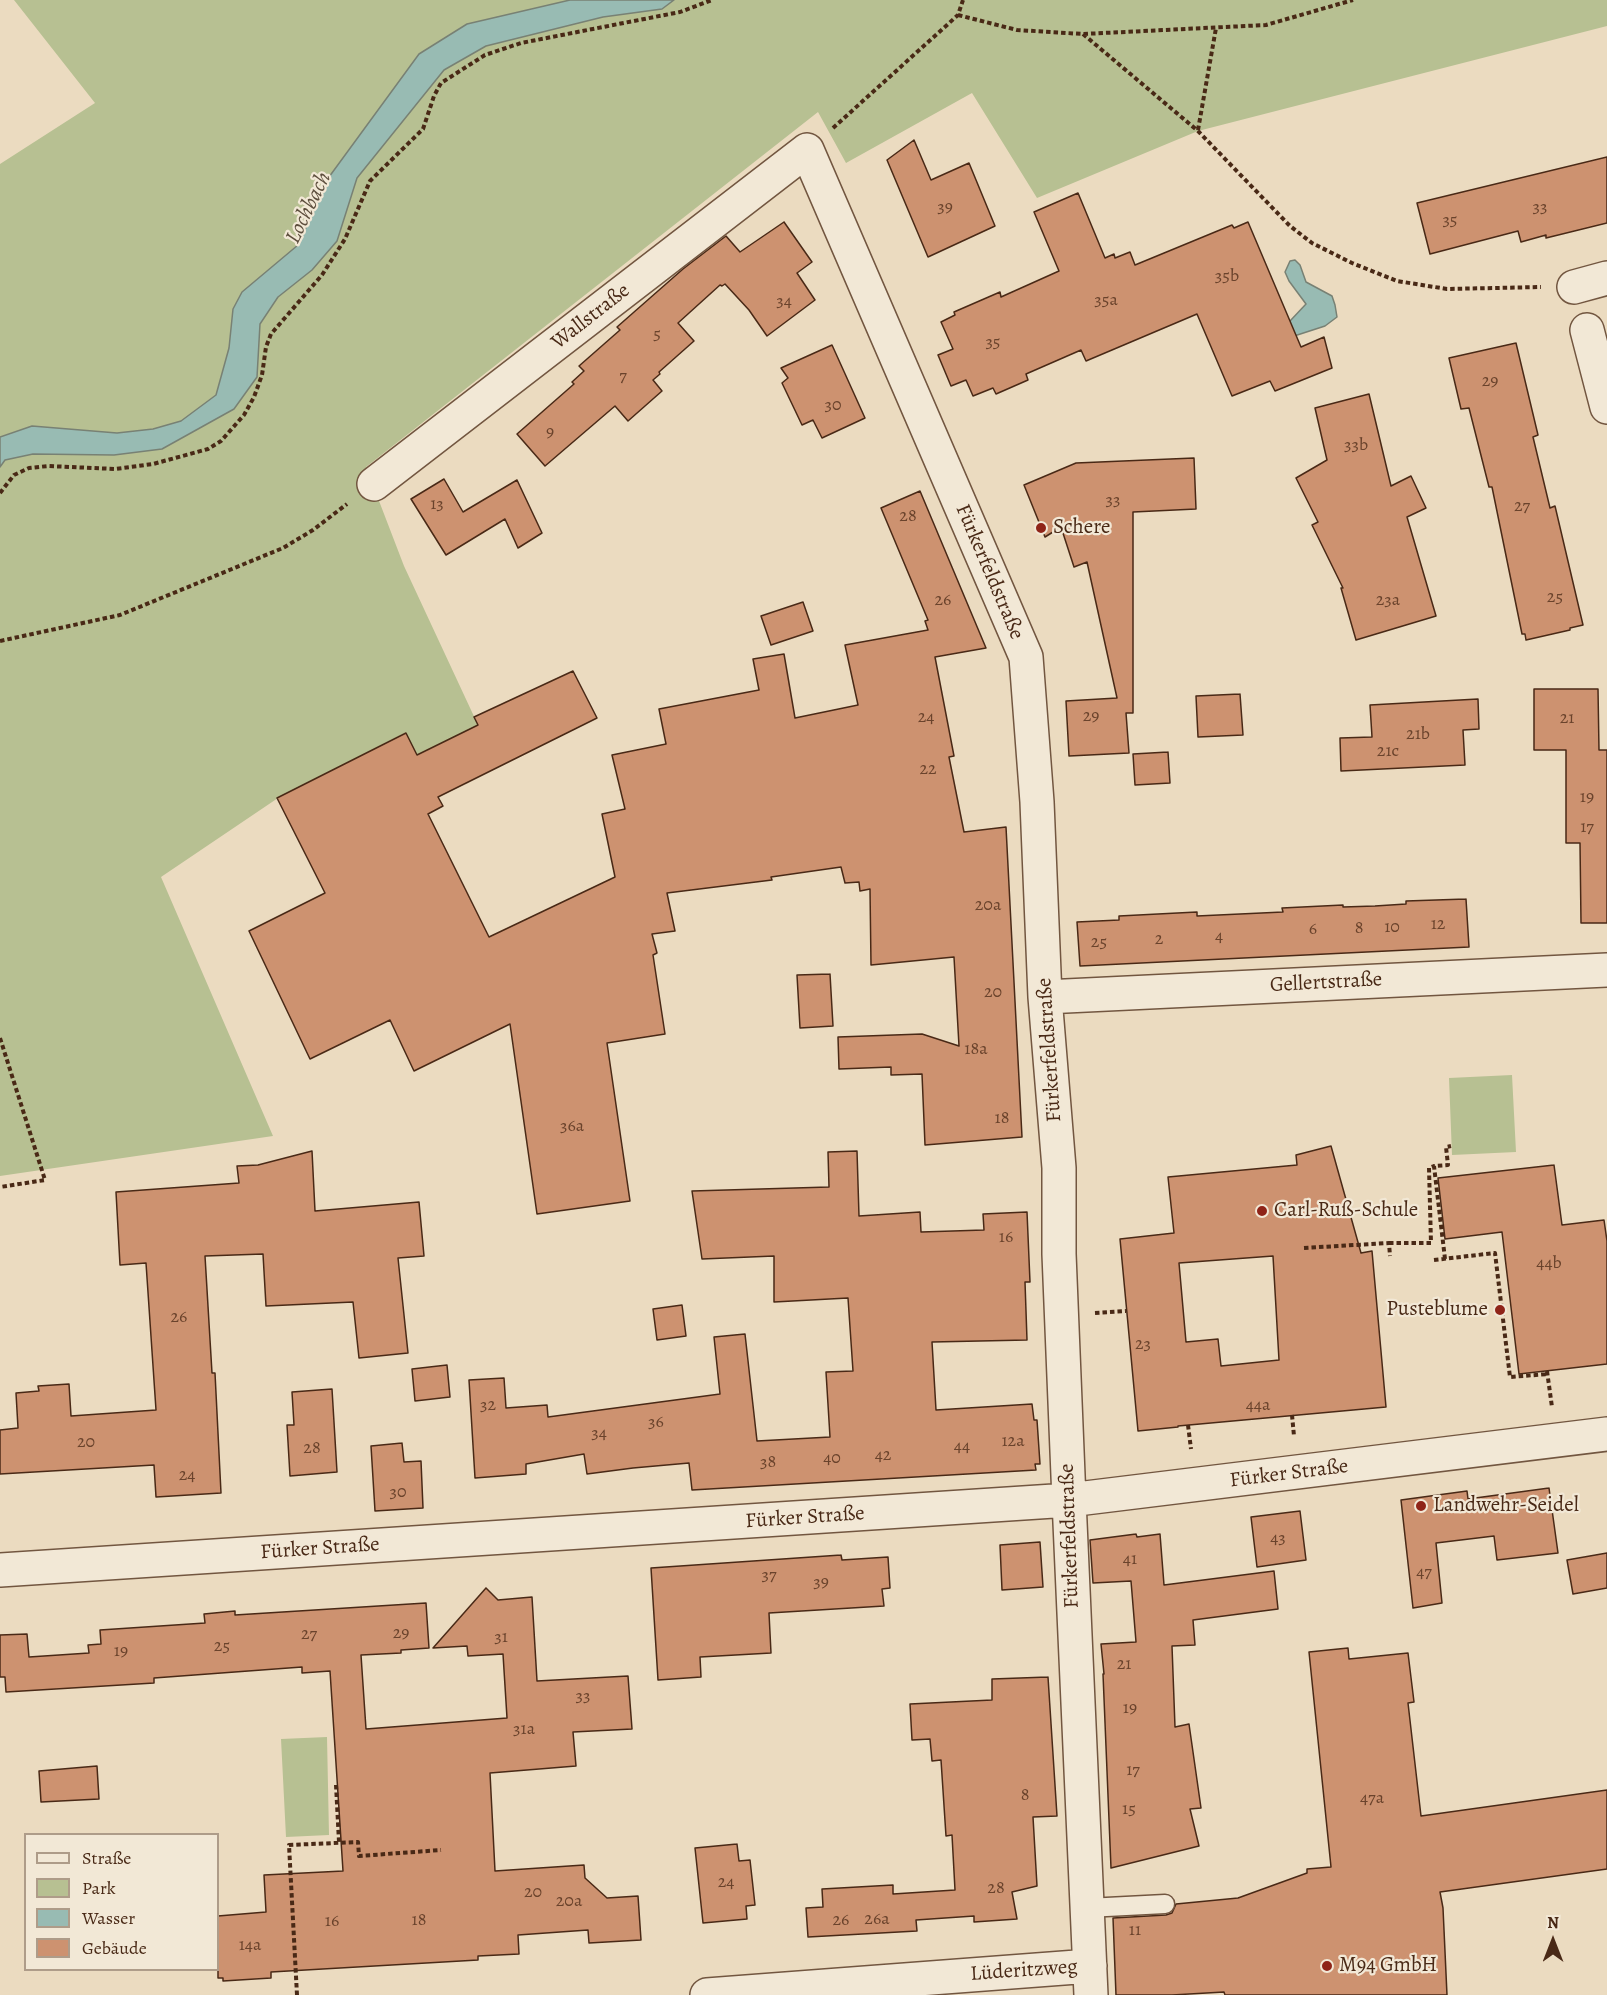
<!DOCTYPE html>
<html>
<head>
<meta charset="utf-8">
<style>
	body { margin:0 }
	#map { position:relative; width:1607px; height:1995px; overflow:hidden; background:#ebdbc0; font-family:Alegreya,serif }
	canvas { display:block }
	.legend { position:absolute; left:24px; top:1833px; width:195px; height:138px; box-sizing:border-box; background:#f2e8d6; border:2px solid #ae9c89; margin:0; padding:8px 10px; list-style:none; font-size:18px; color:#492916 }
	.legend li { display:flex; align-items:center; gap:12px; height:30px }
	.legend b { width:30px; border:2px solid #ae9c89 }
	.north { position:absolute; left:1523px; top:1911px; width:60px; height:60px; -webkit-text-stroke:4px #f2e8d6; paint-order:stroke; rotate:0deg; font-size:16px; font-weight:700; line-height:24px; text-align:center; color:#492916 }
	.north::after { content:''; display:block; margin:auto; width:21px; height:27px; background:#492916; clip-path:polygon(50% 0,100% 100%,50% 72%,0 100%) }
</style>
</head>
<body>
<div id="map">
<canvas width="1607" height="1995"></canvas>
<ul class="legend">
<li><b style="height:8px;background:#f2e8d6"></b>Straße</li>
<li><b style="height:16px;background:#b7c092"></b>Park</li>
<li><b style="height:16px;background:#98bbb3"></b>Wasser</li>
<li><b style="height:16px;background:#cd9270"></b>Gebäude</li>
</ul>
<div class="north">N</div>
</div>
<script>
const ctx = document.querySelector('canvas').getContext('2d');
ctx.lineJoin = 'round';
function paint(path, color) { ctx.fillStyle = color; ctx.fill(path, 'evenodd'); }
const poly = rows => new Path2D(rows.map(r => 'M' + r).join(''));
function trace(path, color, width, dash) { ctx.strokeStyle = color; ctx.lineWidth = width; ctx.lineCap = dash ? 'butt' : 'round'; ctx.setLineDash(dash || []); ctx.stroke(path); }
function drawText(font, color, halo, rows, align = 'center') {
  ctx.font = font + ' Alegreya,serif'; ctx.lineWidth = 4.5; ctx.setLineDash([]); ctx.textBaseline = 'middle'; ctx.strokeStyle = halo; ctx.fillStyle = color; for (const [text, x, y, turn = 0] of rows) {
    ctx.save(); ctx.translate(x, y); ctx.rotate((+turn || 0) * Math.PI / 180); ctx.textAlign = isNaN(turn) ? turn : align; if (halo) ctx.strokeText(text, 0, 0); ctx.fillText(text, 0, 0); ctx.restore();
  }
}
const green = poly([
	[14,0,1607,0,1607,26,1198,131,1037,198,972,93,846,163,818,112,366,467,404,566,478,725,417,755,405,733,278,798,161,877,273,1136,0,1176,0,164,95,103],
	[1512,1075,1516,1152,1452,1155,1449,1078],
	[327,1737,329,1835,286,1837,281,1739]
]);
const water = poly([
	[570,0,674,0,662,9,603,17,486,46,444,70,357,178,337,241,312,270,278,297,260,324,257,377,234,409,162,449,114,455,33,454,5,460,0,467,0,437,32,426,117,433,153,429,181,421,216,395,229,348,233,309,242,292,298,245,329,177,419,54,467,24,570,0],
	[1295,260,1300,265,1306,282,1332,296,1335,305,1337,317,1325,326,1288,338,1286,330,1290,321,1306,304,1289,281,1285,272,1290,261,1295,260]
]);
const building = poly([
	[914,140,931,180,969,163,995,226,928,257,887,160,914,140],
	[1607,157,1607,223,1546,238,1546,235,1521,242,1518,231,1430,254,1417,203,1607,157],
	[1078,193,1105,258,1114,254,1115,258,1130,252,1135,265,1232,225,1234,228,1248,222,1301,347,1324,337,1332,368,1275,391,1270,381,1232,396,1197,314,1086,361,1081,350,1026,374,1028,380,996,394,993,388,973,396,966,380,951,386,938,355,953,349,941,322,955,315,954,312,1000,292,1001,297,1059,271,1034,212,1078,193],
	[784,222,812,262,797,273,815,300,767,336,749,310,725,284,722,286,720,285,678,323,694,341,659,372,660,374,653,380,662,391,628,421,615,406,545,466,517,434,574,384,572,382,584,371,579,366,620,330,617,327,683,269,726,236,740,252,784,222],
	[1516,343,1538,435,1533,437,1550,508,1555,506,1583,625,1570,628,1570,630,1526,640,1525,634,1522,634,1492,487,1489,487,1469,408,1461,409,1449,358,1516,343],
	[832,345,865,418,822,438,813,420,802,425,782,383,788,378,781,368,832,345],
	[1369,394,1391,486,1411,476,1426,508,1407,517,1436,616,1356,640,1341,588,1343,588,1312,525,1318,522,1296,478,1327,460,1315,408,1369,394],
	[1194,458,1196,509,1133,512,1133,713,1126,713,1129,753,1069,756,1066,701,1117,698,1087,562,1074,567,1061,527,1045,537,1024,485,1076,463,1194,458],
	[444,479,463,512,517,480,542,533,518,548,505,519,446,555,411,499,444,479],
	[920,491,986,648,935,657,954,756,949,757,964,832,1006,827,1022,1137,925,1145,922,1074,891,1075,891,1067,839,1069,838,1037,922,1034,959,1046,954,957,871,965,870,889,860,891,859,882,845,883,841,867,771,877,772,880,667,893,675,931,652,934,657,953,653,955,665,1034,607,1043,630,1201,537,1214,510,1024,414,1071,390,1020,310,1059,249,931,325,893,277,798,406,733,417,755,478,725,474,717,573,671,597,718,438,797,443,806,428,814,489,937,615,877,602,814,625,809,612,755,666,744,659,709,759,690,753,659,784,654,795,718,858,705,845,645,928,630,925,621,928,620,881,508,920,491],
	[803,602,813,631,771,645,761,616,803,602],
	[1534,689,1598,689,1599,750,1607,750,1607,923,1581,923,1580,843,1566,843,1566,750,1534,750,1534,689],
	[1240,694,1243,735,1198,737,1196,696,1240,694],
	[1478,699,1479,729,1463,730,1465,765,1341,771,1340,738,1372,737,1370,705,1478,699],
	[1168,752,1170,783,1135,785,1133,754,1168,752],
	[1466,899,1469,947,1080,966,1077,922,1119,920,1119,916,1197,912,1197,916,1283,912,1282,908,1343,905,1343,907,1375,906,1406,904,1406,901,1466,899],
	[830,974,833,1026,800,1028,797,975,830,974],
	[1331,1146,1361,1253,1372,1251,1386,1407,1178,1426,1178,1427,1138,1431,1120,1239,1174,1233,1168,1177,1297,1165,1296,1155,1331,1146],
	[1273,1256,1279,1360,1221,1366,1218,1339,1186,1342,1179,1263,1273,1256],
	[312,1151,315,1211,419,1202,424,1256,398,1258,408,1353,359,1358,353,1302,266,1306,263,1254,205,1256,212,1373,215,1373,221,1493,156,1497,154,1465,0,1474,0,1430,18,1428,16,1393,39,1391,38,1386,69,1384,71,1416,156,1410,146,1263,120,1265,116,1192,239,1183,237,1166,258,1165,312,1151],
	[857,1151,859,1216,920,1212,921,1232,984,1230,983,1214,1027,1212,1030,1282,1025,1282,1027,1340,932,1342,936,1410,1032,1404,1034,1420,1037,1420,1040,1464,1035,1464,1036,1470,692,1490,689,1463,633,1468,587,1474,584,1454,526,1464,526,1474,475,1478,469,1380,504,1378,506,1408,547,1405,548,1417,720,1394,714,1337,745,1334,757,1441,830,1437,826,1372,853,1371,848,1298,774,1302,774,1256,702,1259,692,1191,829,1187,828,1152,857,1151],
	[1554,1165,1562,1225,1604,1220,1607,1241,1607,1364,1519,1374,1502,1232,1445,1239,1438,1178,1554,1165],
	[682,1305,686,1336,657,1340,653,1309,682,1305],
	[447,1365,450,1397,415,1401,412,1369,447,1365],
	[332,1389,337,1472,290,1476,287,1425,294,1425,292,1392,332,1389],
	[402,1443,404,1462,421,1461,423,1508,375,1511,371,1446,402,1443],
	[1549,1488,1558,1553,1497,1560,1494,1536,1436,1543,1442,1603,1413,1608,1401,1500,1467,1491,1468,1499,1549,1488],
	[1300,1511,1306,1560,1257,1567,1251,1517,1300,1511],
	[1136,1534,1137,1537,1160,1534,1164,1585,1274,1571,1278,1609,1193,1620,1195,1645,1172,1646,1175,1727,1189,1724,1201,1808,1190,1809,1199,1846,1111,1868,1103,1674,1104,1674,1101,1644,1136,1642,1131,1581,1093,1583,1090,1540,1136,1534],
	[1040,1542,1043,1587,1002,1590,1000,1545,1040,1542],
	[1607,1553,1607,1588,1573,1594,1567,1560,1607,1553],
	[841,1555,842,1560,888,1557,890,1588,882,1589,884,1606,769,1613,771,1653,700,1657,701,1677,658,1680,651,1568,841,1555],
	[486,1588,498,1600,532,1597,537,1681,628,1676,632,1729,573,1732,576,1766,490,1773,495,1871,584,1865,585,1878,607,1898,638,1896,641,1940,589,1943,588,1930,518,1935,519,1954,478,1956,478,1960,271,1972,271,1978,223,1981,223,1978,218,1978,218,1916,266,1912,264,1875,343,1871,330,1671,302,1673,302,1667,154,1678,154,1683,6,1692,5,1677,0,1677,0,1635,27,1634,29,1657,89,1653,88,1645,101,1644,100,1630,205,1623,204,1614,235,1611,235,1615,426,1603,429,1648,401,1650,401,1653,361,1655,366,1729,507,1718,503,1654,468,1656,467,1646,433,1648,486,1588],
	[1348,1648,1349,1659,1408,1653,1414,1702,1408,1703,1421,1816,1607,1790,1607,1869,1440,1892,1443,1908,1447,1995,1225,1995,1224,1992,1172,1995,1116,1995,1113,1918,1166,1915,1172,1913,1176,1904,1238,1898,1307,1873,1307,1869,1331,1867,1309,1652,1348,1648],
	[1048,1677,1057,1816,1033,1817,1037,1886,1012,1892,1017,1919,974,1922,974,1916,916,1920,917,1931,808,1937,806,1908,823,1907,822,1889,893,1885,893,1894,955,1890,952,1835,946,1836,941,1760,932,1761,930,1739,912,1740,910,1704,992,1700,992,1679,1048,1677],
	[97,1766,99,1799,41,1802,39,1771,97,1766],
	[737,1844,739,1861,750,1860,755,1905,746,1906,747,1919,703,1923,695,1848,737,1844]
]);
const path = poly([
	[958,15,1017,30,1083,34,1266,25,1353,0],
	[1083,34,1198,131,1290,226,1312,243,1352,263,1397,281,1447,289,1541,287],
	[833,128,958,15,963,0],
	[1198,130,1216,28],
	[0,493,14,475,29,468,48,466,115,469,153,464,208,449,221,441,244,415,254,397,262,375,266,347,271,334,322,275,345,239,370,181,423,129,434,96,441,83,485,55,521,43,680,12,712,0],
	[0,641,120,615,283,548,313,530,347,504],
	[0,1038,45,1180,0,1187],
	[1389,1243,1431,1243,1429,1168,1434,1166],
	[1304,1248,1389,1243,1390,1256],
	[1445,1259,1434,1166,1448,1165,1446,1147,1451,1146],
	[1434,1260,1495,1253,1510,1377,1548,1374],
	[1095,1313,1126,1311],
	[1547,1371,1552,1407],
	[1292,1415,1294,1436],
	[1188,1425,1191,1449],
	[336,1785,339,1842],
	[297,1995,289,1845,358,1842,359,1856,441,1850]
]);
const lane = poly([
	[1087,1908,1165,1904]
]);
const street = poly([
	[1574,287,1607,278],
	[1587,330,1607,407],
	[374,484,807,150,1026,657,1037,802,1045,997,1059,1168,1059,1254,1069,1500,1091,1995],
	[1045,997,1607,970],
	[0,1570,1069,1500,1607,1434],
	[707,1995,1090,1966]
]);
const markers = [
	[1041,528,6,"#8f2418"],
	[1262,1211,6,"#8f2418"],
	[1500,1310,6,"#8f2418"],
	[1421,1506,6,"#8f2418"],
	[1327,1966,6,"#8f2418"]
];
const numberNames = [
	["39",945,208],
	["33",1540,208],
	["35",1450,221],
	["35b",1227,277],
	["35a",1106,301],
	["34",784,302],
	["5",657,335],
	["35",993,343],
	["7",623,377],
	["29",1490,382],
	["30",833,406],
	["9",550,433],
	["33b",1356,446],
	["33",1113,501],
	["13",437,505],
	["27",1522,507],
	["28",908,517],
	["25",1555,598],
	["26",943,601],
	["23a",1388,601],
	["29",1091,717],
	["24",926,718],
	["21",1567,719],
	["21b",1418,735],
	["21c",1388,752],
	["22",928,770],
	["19",1587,798],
	["17",1587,828],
	["20a",988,906],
	["12",1438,925],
	["10",1392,928],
	["8",1359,929],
	["6",1313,930],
	["4",1219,937],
	["2",1159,940],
	["25",1099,943],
	["20",993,993],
	["18a",976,1050],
	["18",1002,1119],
	["36a",572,1127],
	["16",1006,1238],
	["44b",1549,1264],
	["26",179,1318],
	["23",1143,1345],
	["32",488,1406],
	["44a",1258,1406],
	["36",656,1423],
	["34",599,1434],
	["12a",1013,1442],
	["20",86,1443],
	["44",962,1447],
	["28",312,1449],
	["42",883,1456],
	["40",832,1459],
	["38",768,1463],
	["24",187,1476],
	["30",398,1493],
	["43",1278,1539],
	["41",1130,1560],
	["47",1424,1573],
	["37",769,1576],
	["39",821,1583],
	["29",401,1634],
	["27",309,1635],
	["31",501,1638],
	["25",222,1647],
	["19",121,1652],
	["21",1124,1665],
	["33",583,1697],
	["19",1130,1709],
	["31a",524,1730],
	["17",1133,1771],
	["8",1025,1796],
	["47a",1372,1799],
	["15",1129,1810],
	["24",726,1883],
	["28",996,1889],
	["20",533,1893],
	["20a",569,1902],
	["26a",877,1920],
	["18",419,1921],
	["26",841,1921],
	["16",332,1922],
	["11",1135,1931],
	["14a",250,1946]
];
const streetNames = [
	["Wallstraße",591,317,-38],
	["Fürkerfeldstraße",989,572,67],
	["Gellertstraße",1326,983,-3],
	["Fürkerfeldstraße",1050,1050,-94],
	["Fürker Straße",1289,1474,-7],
	["Fürker Straße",805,1518,-4],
	["Fürkerfeldstraße",1070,1536,-92],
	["Fürker Straße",320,1549,-4],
	["Lüderitzweg",1024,1971,-4]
];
const poiNames = [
	["Schere",1053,528],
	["Carl-Ruß-Schule",1274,1211],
	["Pusteblume",1488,1310,"right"],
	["Landwehr-Seidel",1433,1506],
	["M94 GmbH",1339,1966]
];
const waterNames = [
	["Lochbach",309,208,-64]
];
paint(green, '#b7c092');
paint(water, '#98bbb3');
trace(water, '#788174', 1.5);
paint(building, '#cd9270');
trace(building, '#492916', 1.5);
trace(lane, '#725640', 21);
trace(street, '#725640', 36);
trace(path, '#492916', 4, [4.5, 3]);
trace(lane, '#f2e8d6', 18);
trace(street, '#f2e8d6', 33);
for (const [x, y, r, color] of markers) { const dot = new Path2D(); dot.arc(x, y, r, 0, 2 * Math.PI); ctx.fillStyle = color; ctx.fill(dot); trace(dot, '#f2e8d6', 2); }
drawText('18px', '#6a432c', null, numberNames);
drawText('21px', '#492916', '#f2e8d6', streetNames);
drawText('21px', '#492916', '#f2e8d6', poiNames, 'left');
drawText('italic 22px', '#5d4e3d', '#f2e8d6', waterNames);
</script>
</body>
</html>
